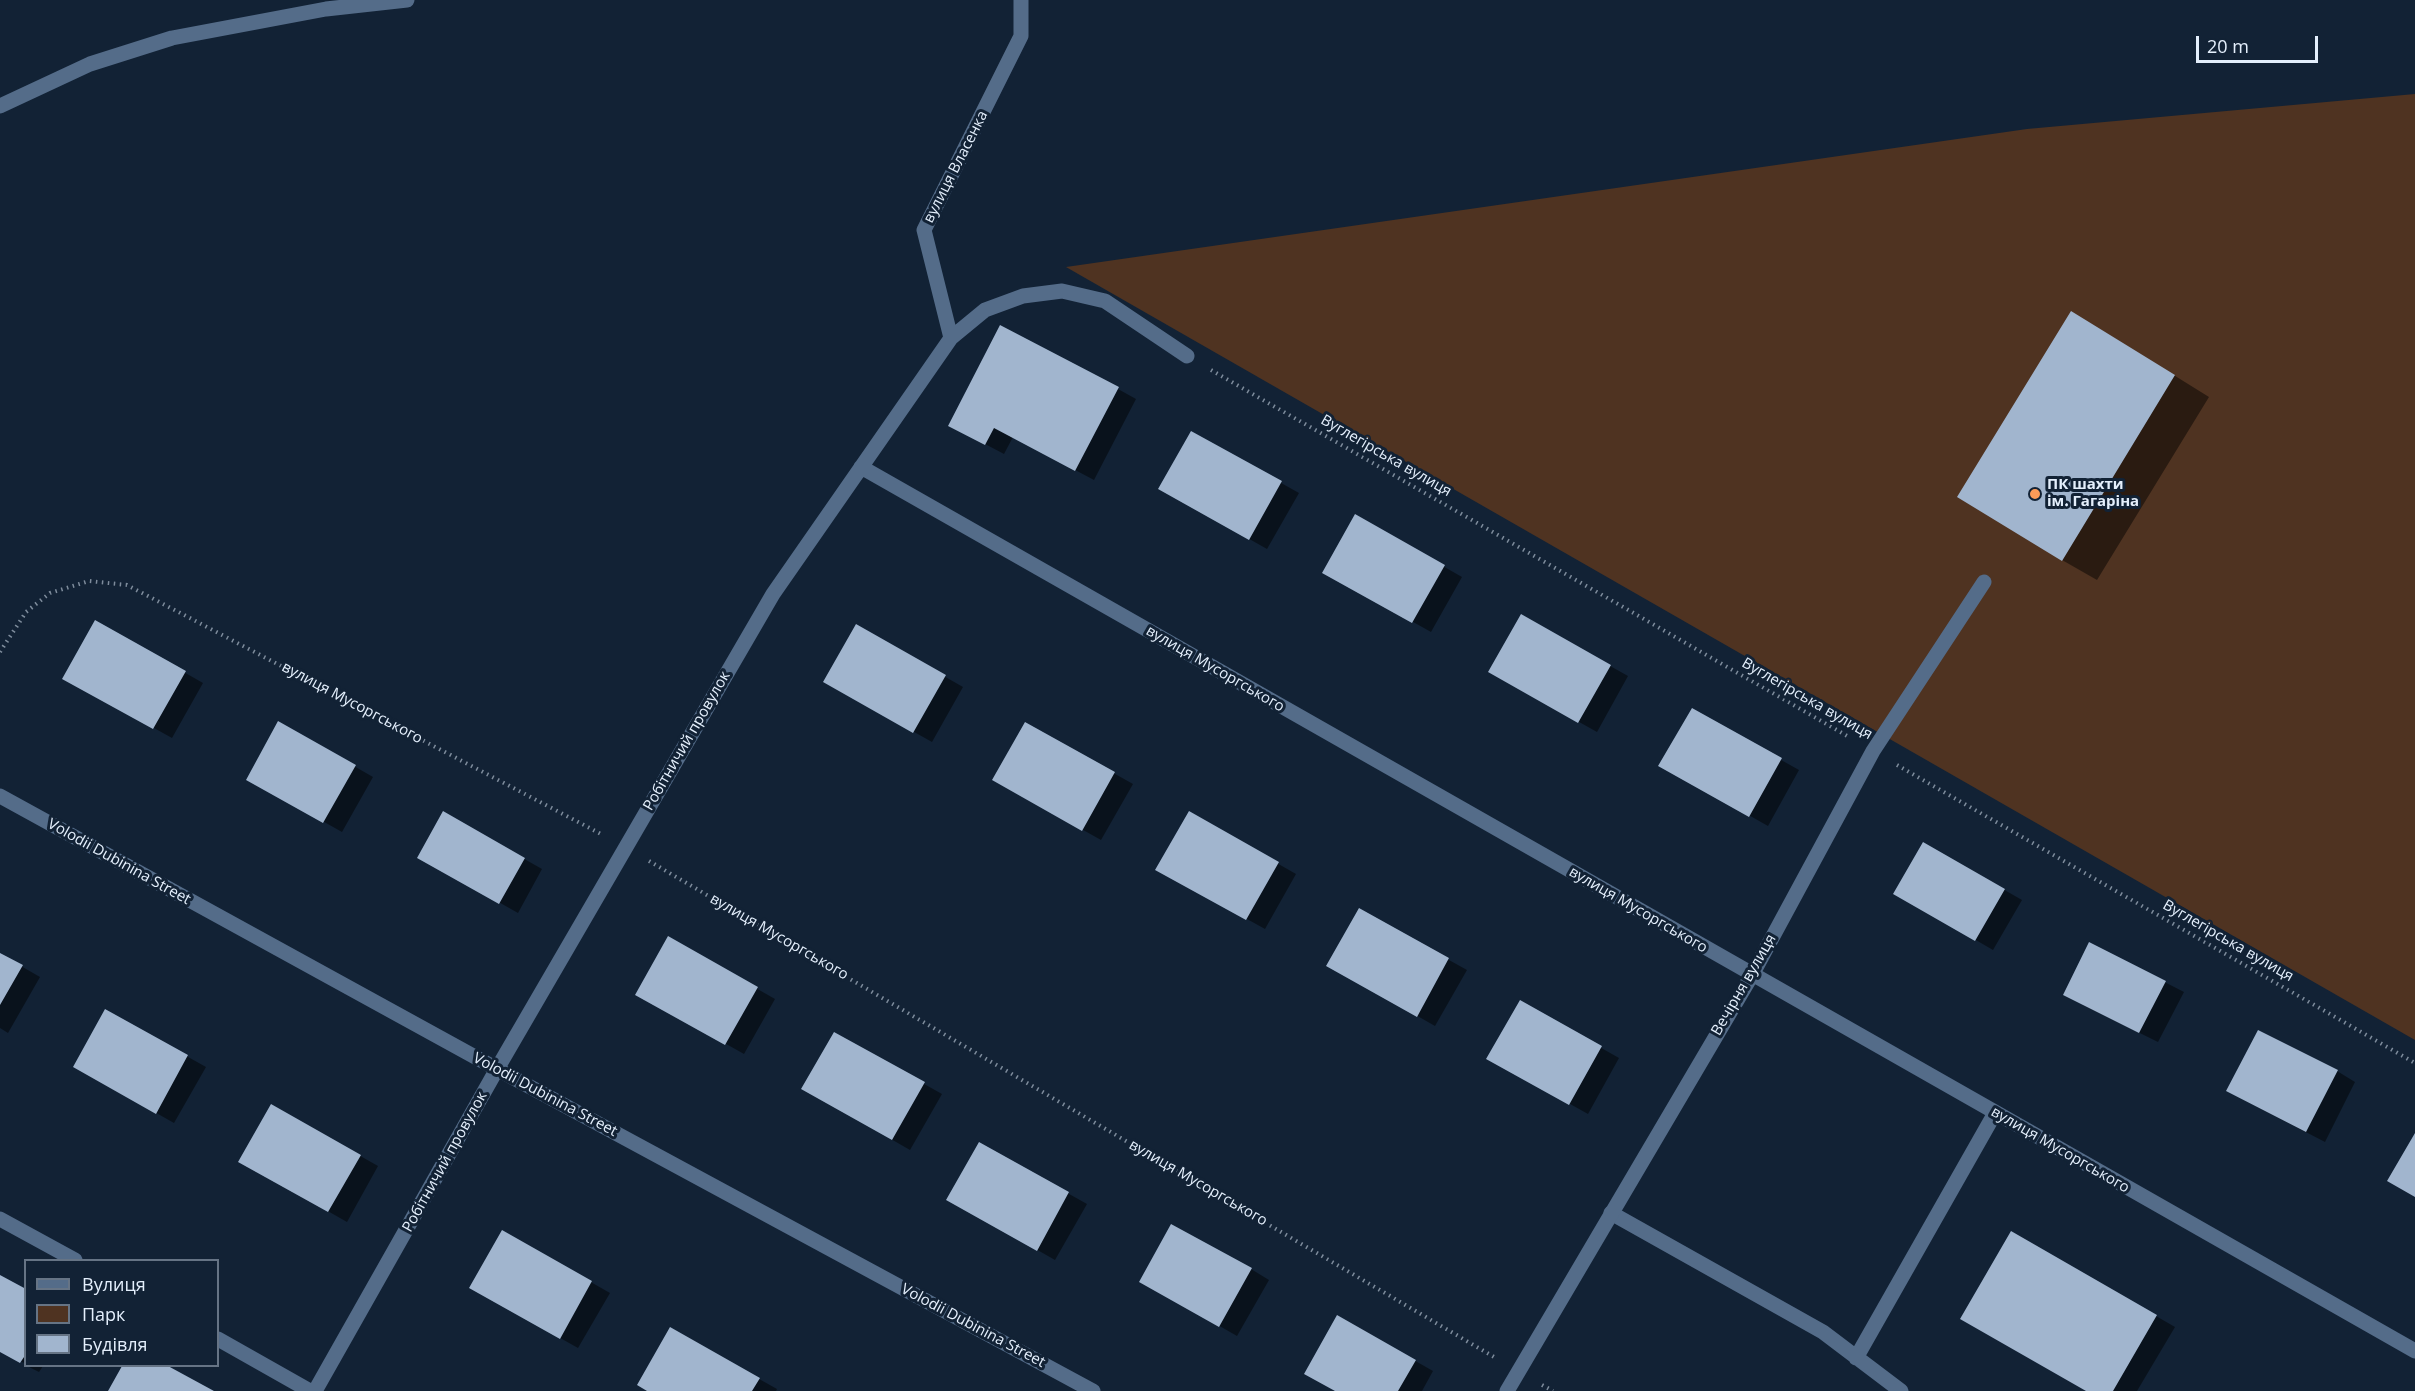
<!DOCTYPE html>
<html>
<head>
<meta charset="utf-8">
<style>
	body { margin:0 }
	#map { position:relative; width:2415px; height:1391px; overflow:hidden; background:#122235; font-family:"Open Sans",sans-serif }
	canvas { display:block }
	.legend { position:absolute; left:24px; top:1259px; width:195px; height:108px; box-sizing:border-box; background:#122235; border:2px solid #667485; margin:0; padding:8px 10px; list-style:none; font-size:18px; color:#e4effc }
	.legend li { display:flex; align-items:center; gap:12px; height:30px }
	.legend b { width:30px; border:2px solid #667485 }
	.scale { position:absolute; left:2196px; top:36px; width:122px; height:27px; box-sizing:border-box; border:3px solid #e4effc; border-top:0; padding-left:8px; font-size:18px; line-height:21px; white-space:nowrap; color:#e4effc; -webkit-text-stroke:4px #122235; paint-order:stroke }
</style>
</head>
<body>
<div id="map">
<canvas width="2415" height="1391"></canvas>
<ul class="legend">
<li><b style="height:8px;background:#546c89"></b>Вулиця</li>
<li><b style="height:16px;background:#4f3321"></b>Парк</li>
<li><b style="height:16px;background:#a1b5ce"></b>Будівля</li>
</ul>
<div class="scale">20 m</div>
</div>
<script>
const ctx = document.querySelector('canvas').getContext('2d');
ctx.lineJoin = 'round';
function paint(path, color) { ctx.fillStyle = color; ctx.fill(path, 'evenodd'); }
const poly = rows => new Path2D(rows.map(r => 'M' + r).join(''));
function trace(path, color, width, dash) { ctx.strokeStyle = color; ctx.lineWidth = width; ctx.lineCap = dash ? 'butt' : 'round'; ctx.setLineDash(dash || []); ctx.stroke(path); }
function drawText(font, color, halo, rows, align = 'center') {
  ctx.font = font + ' "Open Sans",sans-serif'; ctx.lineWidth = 6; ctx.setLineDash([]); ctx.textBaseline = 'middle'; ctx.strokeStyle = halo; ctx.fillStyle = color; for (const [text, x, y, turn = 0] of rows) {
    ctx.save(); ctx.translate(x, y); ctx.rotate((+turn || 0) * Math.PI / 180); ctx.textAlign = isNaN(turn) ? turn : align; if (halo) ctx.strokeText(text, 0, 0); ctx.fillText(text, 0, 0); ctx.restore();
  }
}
const green = poly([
	[2415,94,2415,1040,1066,267,2027,129]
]);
const shadow = poly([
	[2106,333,2209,397,2097,580,2062,560],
	[1118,389,1136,399,1094,480,1013,437,1004,454,968,435],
	[1192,433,1299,493,1267,549,1161,489],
	[1355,516,1462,577,1431,632,1324,572],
	[1521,616,1628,676,1597,732,1490,672],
	[96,622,203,683,172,738,64,678],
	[856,626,963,687,932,742,825,682],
	[1692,710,1799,770,1768,826,1660,765],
	[279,723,373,777,342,832,248,779],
	[1026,724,1133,784,1101,840,994,780],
	[443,813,542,869,518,913,419,857],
	[1189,813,1296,874,1265,929,1157,869],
	[1924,844,2022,900,1993,950,1895,893],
	[1359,910,1467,970,1435,1026,1328,965],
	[668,938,775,999,744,1054,637,994],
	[2090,944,2184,992,2158,1042,2083,1005],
	[0,954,40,977,8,1033,0,1028],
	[1520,1002,1619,1058,1588,1114,1488,1058],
	[106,1011,206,1067,174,1123,75,1067],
	[835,1034,942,1094,910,1150,804,1089],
	[2337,1071,2355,1082,2325,1142,2246,1101],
	[272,1106,378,1166,347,1222,240,1161],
	[980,1144,1087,1204,1055,1260,948,1199],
	[503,1232,610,1293,578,1348,471,1288],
	[2012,1233,2175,1327,2137,1391,2089,1391],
	[1251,1269,1269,1280,1237,1336,1141,1281],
	[0,1276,26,1291,26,1364,0,1350],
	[1338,1317,1433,1371,1422,1391,1338,1391],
	[670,1329,777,1389,776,1391,650,1391],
	[27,1366,43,1366,39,1372],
	[124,1366,165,1366,211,1391,110,1391]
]);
const building = poly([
	[2071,311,2175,375,2062,561,1957,497],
	[1000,325,1119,387,1075,471,994,428,985,445,948,426],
	[1191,431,1282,481,1249,540,1158,489],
	[1355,514,1445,565,1412,623,1322,573],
	[1521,614,1611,665,1578,723,1488,672],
	[95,620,186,671,153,729,62,679],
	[856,624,946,675,913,733,823,682],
	[1692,708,1782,758,1749,817,1658,766],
	[278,721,356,765,323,823,246,780],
	[1025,722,1115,772,1082,831,992,780],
	[443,811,525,858,499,904,417,858],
	[1189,811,1279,862,1246,920,1155,870],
	[1923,842,2005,889,1975,941,1893,894],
	[1359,908,1449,958,1417,1017,1326,966],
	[668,936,758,987,725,1045,635,995],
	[2089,942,2166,981,2139,1033,2063,995],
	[0,953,23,965,0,1005],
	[1520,1000,1602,1046,1569,1105,1486,1059],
	[105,1009,188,1055,156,1114,73,1067],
	[2258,1030,2338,1070,2306,1132,2226,1091],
	[834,1032,925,1082,892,1140,801,1089],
	[271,1104,361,1155,328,1212,238,1162],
	[2415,1133,2415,1197,2387,1181],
	[979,1142,1069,1192,1037,1251,946,1200],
	[1171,1224,1252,1268,1219,1327,1139,1282],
	[502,1230,592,1281,560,1339,469,1288],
	[2011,1231,2157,1315,2113,1391,2086,1391,1960,1319],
	[0,1275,26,1289,26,1354,20,1363,0,1352],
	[1337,1315,1416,1360,1398,1391,1335,1391,1304,1374],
	[670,1327,760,1378,752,1391,647,1391,637,1385],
	[122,1366,168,1366,214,1391,108,1391]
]);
const path = poly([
	[1211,370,1849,737],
	[0,652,26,612,50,593,89,581,127,585,601,834],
	[1897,765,2415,1063],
	[649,861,1494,1357],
	[1542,1385,1553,1391]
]);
const lane = poly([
	[0,106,90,64,172,38,326,9,407,0],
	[1611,1213,1823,1332,1901,1391],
	[1856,1358,1995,1113]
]);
const street = poly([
	[951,338,924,230,1021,36,1021,0],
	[861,467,2415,1351],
	[0,796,497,1069,1093,1391],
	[0,1219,75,1260],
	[218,1339,310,1391],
	[315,1391,497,1069,773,594,951,338,985,310,1023,296,1062,291,1105,301,1187,356],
	[1507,1391,1752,975,1873,751,1984,582]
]);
const markers = [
	[2035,494,6,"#fe9b58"]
];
const streetNames = [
	["вулиця Власенка",956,167,-63],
	["Вуглегірська вулиця",1386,456,30],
	["вулиця Мусоргського",1215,669,30],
	["Вуглегірська вулиця",1807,699,30],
	["вулиця Мусоргського",352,703,28],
	["Робітничий провулок",687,741,-60],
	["Volodii Dubinina Street",119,862,29],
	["вулиця Мусоргського",1638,910,30],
	["вулиця Мусоргського",779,937,30],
	["Вуглегірська вулиця",2228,941,30],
	["Вечірня вулиця",1744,985,-60],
	["Volodii Dubinina Street",545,1095,28],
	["вулиця Мусоргського",2060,1150,30],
	["Робітничий провулок",445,1162,-61],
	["вулиця Мусоргського",1198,1183,30],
	["Volodii Dubinina Street",973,1326,28]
];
const poiNames = [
	["ПК шахти",2047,485],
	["ім. Гагаріна",2047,502]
];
paint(green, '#4f3321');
paint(shadow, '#0007');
paint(building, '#a1b5ce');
trace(path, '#7e8c9c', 4, [1.5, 4.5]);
trace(lane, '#546c89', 15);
trace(street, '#546c89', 15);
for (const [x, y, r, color] of markers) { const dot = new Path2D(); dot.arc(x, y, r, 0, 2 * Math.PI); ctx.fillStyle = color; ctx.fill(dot); trace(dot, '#122235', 2); }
drawText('15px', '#e4effc', '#122235', streetNames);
drawText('bold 15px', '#e4effc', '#122235', poiNames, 'left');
</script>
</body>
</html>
